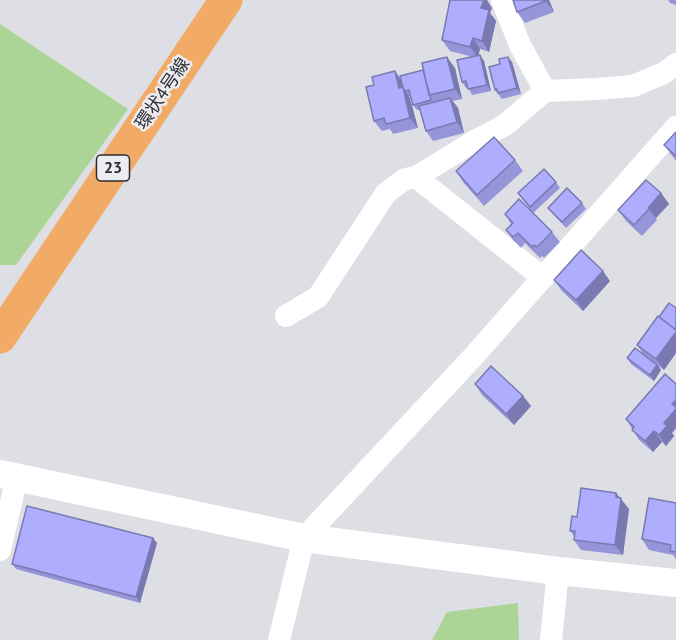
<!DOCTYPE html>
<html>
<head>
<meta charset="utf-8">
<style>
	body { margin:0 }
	canvas { display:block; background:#dedfe5 }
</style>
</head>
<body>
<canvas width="676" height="640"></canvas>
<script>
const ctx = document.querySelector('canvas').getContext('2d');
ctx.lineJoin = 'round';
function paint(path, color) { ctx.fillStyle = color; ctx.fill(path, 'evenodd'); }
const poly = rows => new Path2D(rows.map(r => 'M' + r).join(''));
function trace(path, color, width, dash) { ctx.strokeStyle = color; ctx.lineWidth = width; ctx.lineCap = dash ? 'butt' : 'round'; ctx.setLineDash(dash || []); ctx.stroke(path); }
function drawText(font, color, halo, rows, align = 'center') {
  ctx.font = font + ' "PT Sans","Noto Sans JP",sans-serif'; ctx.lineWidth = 5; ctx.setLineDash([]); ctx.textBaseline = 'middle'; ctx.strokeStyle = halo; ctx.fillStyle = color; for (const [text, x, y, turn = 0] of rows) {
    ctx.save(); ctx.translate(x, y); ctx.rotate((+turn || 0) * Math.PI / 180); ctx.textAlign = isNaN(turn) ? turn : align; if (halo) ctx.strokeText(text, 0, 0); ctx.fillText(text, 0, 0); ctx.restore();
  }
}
const green = poly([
	[0,24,128,109,16,265,0,265],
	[518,603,519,640,432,640,447,612]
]);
const minor = poly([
	[502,0,520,45,545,91,596,89,633,86,664,73,676,64],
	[416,177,543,278],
	[286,316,318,297,386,193,405,179,416,177,473,142,505,125,545,91],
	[0,550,17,477],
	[279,640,304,538,471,359,676,127],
	[551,640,558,571]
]);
const tertiary = poly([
	[0,474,304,538,558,571,676,583]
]);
const primary = poly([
	[0,337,226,0]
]);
const wall = poly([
	[513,0,549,0,554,12,525,23,517,12],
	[668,0,676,0,676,5,670,3],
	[492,8,490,13,496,21,489,52,480,49,478,55,480,55,484,61,491,91,472,95,468,87,466,88,462,82,473,57,450,51,442,40],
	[512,62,521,94,502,99,495,90],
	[455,68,462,99,453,101,458,108,464,133,433,141,426,131,420,110,417,110,413,105,411,96,409,96,418,128,393,134,390,129,382,131,374,121,374,85,395,71,402,81],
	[676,132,676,161,664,145],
	[515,160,523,171,484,206,463,182,456,171],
	[556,182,560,188,533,213,518,193],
	[661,193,669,204,656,218,657,220,642,236,626,221,618,210],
	[582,203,586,209,566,228,552,213,548,208],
	[505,214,552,232,560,242,544,258,542,256,540,258,525,243,521,248,513,240,506,230,511,224],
	[554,280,610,281,583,311,562,291],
	[676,308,676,353,664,370,659,366,661,370,654,381,631,364,627,358,643,354,637,345],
	[475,384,523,396,531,406,514,425,482,395],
	[676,384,676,428,672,433,674,436,666,446,662,442,653,452,639,440,626,419],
	[616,493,629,509,623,555,581,550,574,540,574,536,570,531,577,517],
	[676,503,676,559,673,555,649,550,642,539],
	[153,538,157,543,140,603,16,569,12,564]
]);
const shadedWall = poly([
	[484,0,487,0,492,8,490,13,496,21,489,52,482,41,481,8],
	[545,0,549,0,554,12,546,1],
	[473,38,480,49,478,58,470,47],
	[480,55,484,61,491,91,487,85],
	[447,57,455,68,462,99,455,89],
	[508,57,512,62,521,94,517,88],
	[395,71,402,82,404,88,410,98,418,128,410,118,399,88],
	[450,98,458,108,464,133,457,122],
	[661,193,669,204,656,218,648,208],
	[603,271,610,281,583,311,576,300],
	[676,332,676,353,664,370,656,359],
	[657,365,661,370,654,381,650,375],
	[523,396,531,406,514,425,506,414],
	[676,400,676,428,672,433,674,436,666,446,659,435,672,404],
	[654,431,662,442,653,452,645,441],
	[616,493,629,509,623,555,615,545,616,497],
	[153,538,157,543,140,603,136,597]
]);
const building = poly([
	[450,0,484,0,481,8,489,10,482,41,473,38,470,47,442,40,450,0],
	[513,0,545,0,546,1,517,12,513,0],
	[480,55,487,85,468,89,466,81,462,82,457,60,480,55],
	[447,57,455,89,429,95,422,63,447,57],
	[508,57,517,88,498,93,497,89,495,90,489,67,500,64,499,59,508,57],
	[423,70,431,100,413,105,409,90,405,91,403,88,400,76,423,70],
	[395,71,399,88,403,87,410,118,386,124,384,118,374,121,366,87,374,85,372,77,395,71],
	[450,98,457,122,426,131,419,106,450,98],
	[676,132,676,156,664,145,676,132],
	[494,137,515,160,477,195,456,171,494,137],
	[544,169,556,182,530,207,518,193,544,169],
	[646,180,661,193,648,208,649,209,634,225,618,210,646,180],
	[567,188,582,203,562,222,548,208,567,188],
	[519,199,552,232,537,247,534,245,532,247,518,233,513,237,506,230,513,223,505,214,519,199],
	[581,250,603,271,576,300,554,280,581,250],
	[669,303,676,308,676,330,659,317,669,303],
	[658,316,676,330,676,332,656,359,637,345,658,316],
	[635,348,657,365,650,375,627,358,635,348],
	[491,366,523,396,506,414,475,384,491,366],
	[665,374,676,384,676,400,672,404,676,407,676,409,664,423,667,426,659,435,654,431,645,441,632,430,634,427,626,419,665,374],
	[581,488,616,493,616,497,621,498,615,545,574,540,575,531,570,531,572,516,577,517,581,488],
	[649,498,676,503,676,552,670,551,671,545,642,539,649,498],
	[27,506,153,538,136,597,12,564,27,506]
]);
const shields = [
	[113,168,33]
];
const shieldNames = [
	["23",113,168]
];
const streetNames = [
	["環状4号線",163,94,-56]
];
paint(green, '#acd496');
trace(minor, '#fff', 22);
trace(tertiary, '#fff', 28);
trace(primary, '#f2ab66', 33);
paint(wall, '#9695da');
paint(shadedWall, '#7a79b2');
paint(building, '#aeadfe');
trace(building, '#7a79b2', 1.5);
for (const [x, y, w] of shields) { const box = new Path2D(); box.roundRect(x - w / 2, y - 13, w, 26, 4.5); ctx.fillStyle = '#ececf3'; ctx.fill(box); trace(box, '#2d2d2f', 1.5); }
drawText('bold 16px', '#2d2d2f', null, shieldNames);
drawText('18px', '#2d2d2f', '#ececf3', streetNames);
</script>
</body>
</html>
